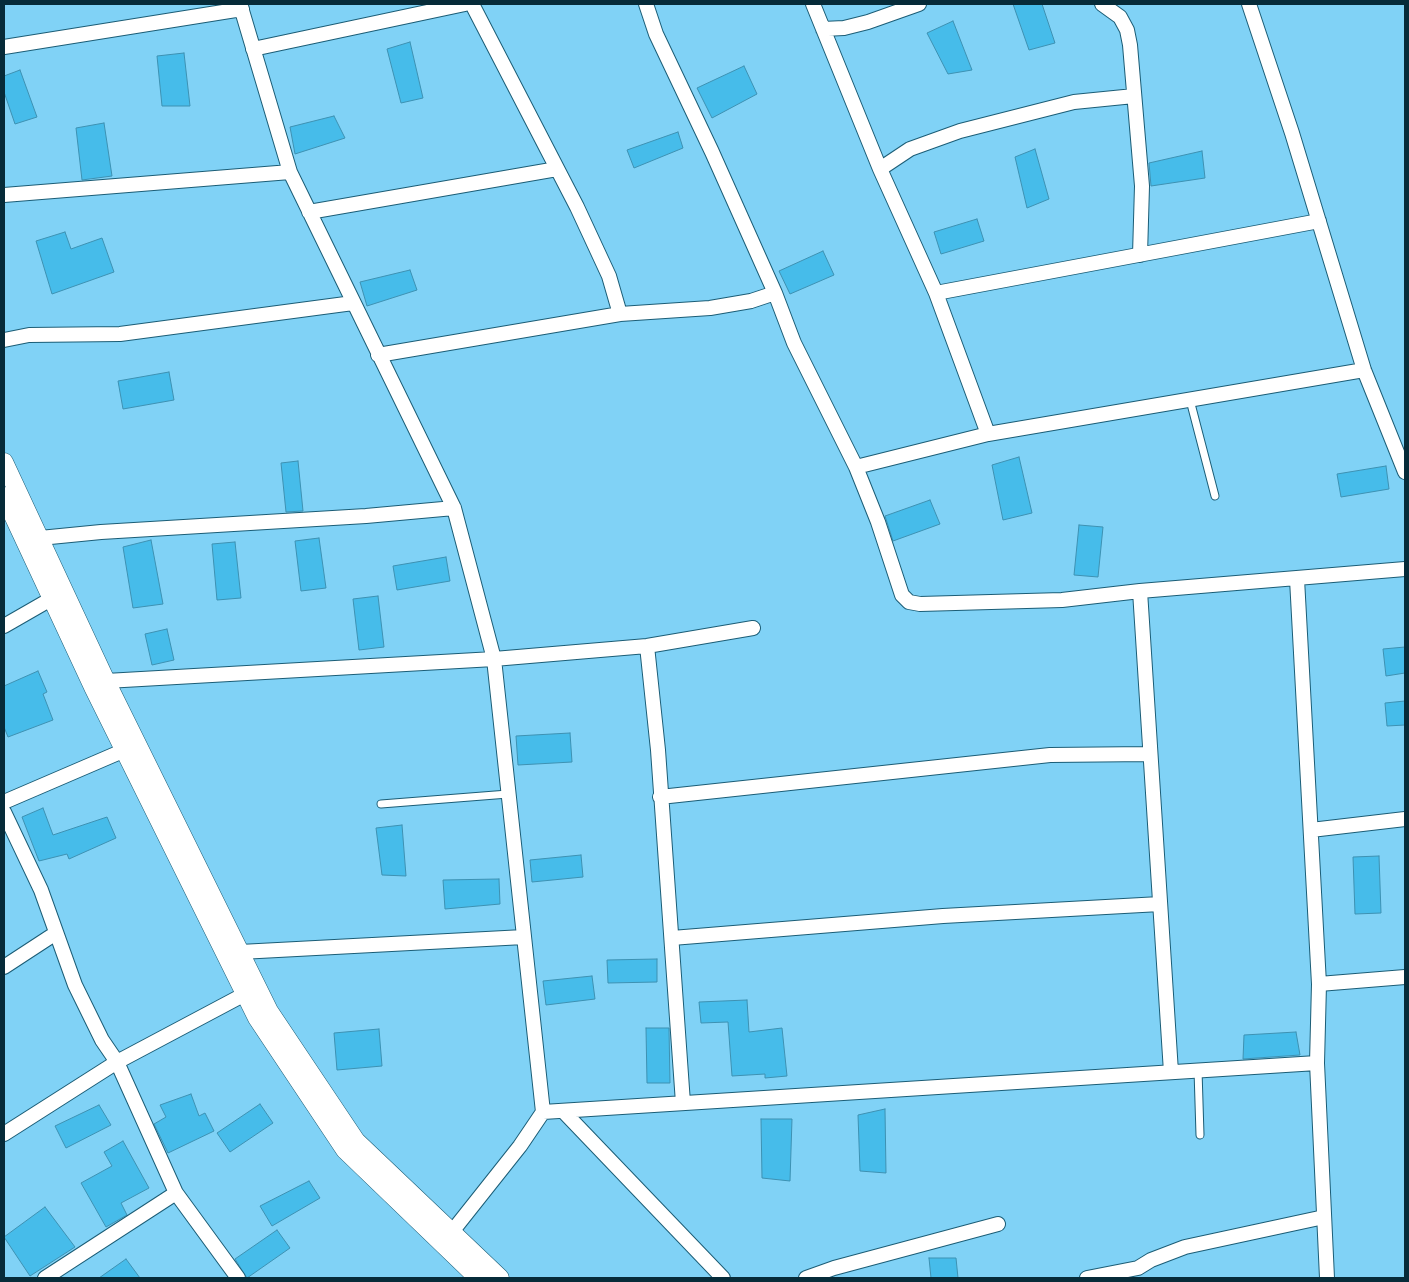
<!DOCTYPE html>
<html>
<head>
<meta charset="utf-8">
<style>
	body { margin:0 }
	#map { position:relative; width:1409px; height:1282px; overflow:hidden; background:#80d2f6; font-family:"DM Sans",sans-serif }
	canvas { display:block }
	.frame { position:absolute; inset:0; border:5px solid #062b39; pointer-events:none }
</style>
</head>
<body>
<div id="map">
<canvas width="1409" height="1282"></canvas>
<div class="frame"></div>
</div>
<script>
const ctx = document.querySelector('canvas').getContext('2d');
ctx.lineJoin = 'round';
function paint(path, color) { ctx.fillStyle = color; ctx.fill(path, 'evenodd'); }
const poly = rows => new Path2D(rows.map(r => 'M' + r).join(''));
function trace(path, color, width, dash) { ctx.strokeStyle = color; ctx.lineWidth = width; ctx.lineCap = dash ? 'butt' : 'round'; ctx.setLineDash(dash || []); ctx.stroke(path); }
const building = poly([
	[1013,4,1042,4,1055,43,1029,50,1013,4],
	[953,21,972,70,948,74,927,33,953,21],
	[410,42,423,98,401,103,387,49,410,42],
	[184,53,190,106,162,106,157,56,184,53],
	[744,66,757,94,712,118,697,88,744,66],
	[20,70,37,117,15,124,4,92,4,76,20,70],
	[334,116,345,138,295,154,290,127,334,116],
	[104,123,112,176,82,180,76,128,104,123],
	[678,132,683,148,634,168,627,150,678,132],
	[1035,149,1049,199,1027,208,1015,157,1035,149],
	[1202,151,1205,178,1151,186,1149,163,1202,151],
	[977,219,984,241,941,254,934,232,977,219],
	[65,232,71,249,102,238,114,272,52,294,36,241,65,232],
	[823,251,834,275,790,294,779,271,823,251],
	[410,270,417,290,367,306,360,282,410,270],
	[169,372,174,400,123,409,118,381,169,372],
	[1019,457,1032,513,1003,520,992,465,1019,457],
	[298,461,303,511,286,512,281,463,298,461],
	[1386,466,1389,489,1341,497,1337,474,1386,466],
	[930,500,940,524,893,541,885,516,930,500],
	[1079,525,1103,527,1098,577,1074,575,1079,525],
	[319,538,326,588,301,591,295,541,319,538],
	[151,540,163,604,133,608,123,547,151,540],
	[235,542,241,598,217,600,212,544,235,542],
	[446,557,450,581,397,590,393,566,446,557],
	[378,596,384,647,359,650,353,599,378,596],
	[167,629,174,660,152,665,145,634,167,629],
	[1405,647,1405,673,1386,676,1383,649,1405,647],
	[38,671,47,692,43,694,53,720,8,737,4,727,4,686,38,671],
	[1405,701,1405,725,1387,726,1385,703,1405,701],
	[570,733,572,762,518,765,516,736,570,733],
	[43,808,53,835,107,817,116,838,69,859,67,854,39,861,22,817,43,808],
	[402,825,406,876,382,875,376,828,402,825],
	[581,855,583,877,532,882,530,860,581,855],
	[1379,856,1381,913,1355,914,1353,857,1379,856],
	[499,879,500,904,445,909,443,880,499,879],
	[657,959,657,982,608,983,607,960,657,959],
	[592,976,595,999,546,1005,543,981,592,976],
	[747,1000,749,1032,782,1028,787,1076,765,1078,765,1074,732,1076,728,1022,701,1023,699,1002,747,1000],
	[646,1028,669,1028,670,1083,647,1083,646,1028],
	[379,1029,382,1066,337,1070,334,1033,379,1029],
	[1296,1032,1300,1055,1243,1059,1244,1035,1296,1032],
	[191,1094,199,1116,205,1113,214,1131,168,1153,154,1124,166,1117,160,1105,191,1094],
	[260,1104,273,1123,230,1152,217,1133,260,1104],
	[99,1105,111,1125,66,1148,55,1126,99,1105],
	[885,1109,886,1173,860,1171,858,1115,885,1109],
	[761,1119,792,1119,790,1181,762,1178,761,1119],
	[123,1141,149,1188,121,1203,127,1215,106,1227,81,1183,112,1166,104,1152,123,1141],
	[309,1181,320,1198,272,1226,260,1206,309,1181],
	[45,1207,75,1247,30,1276,4,1237,45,1207],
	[277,1230,290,1248,247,1278,235,1259,277,1230],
	[929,1258,956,1258,958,1278,931,1278,929,1258],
	[126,1259,140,1278,99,1278,126,1259]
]);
const service = poly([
	[1190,400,1215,496],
	[381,804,508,794],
	[1198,1070,1200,1135]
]);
const minor = poly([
	[240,4,290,172,454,508,494,659,543,1112],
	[472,4,577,207,609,276,620,314],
	[646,4,656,34,712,152,775,293,794,343,856,467,878,522,902,595,909,602,920,604,1062,600,1140,591,1405,569],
	[813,4,880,169,936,293,988,434],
	[1102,4,1120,17,1127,30,1130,45,1142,186,1140,255],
	[1249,4,1292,133,1364,370,1405,472],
	[823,29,844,28,868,22,919,4],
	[4,47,242,9],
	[253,49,465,4],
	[880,169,910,149,960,131,1074,102,1134,96],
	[4,195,290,172],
	[309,212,557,169],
	[936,293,1319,221],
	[4,340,29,335,120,334,353,303],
	[378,355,620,314,710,308,751,301,775,293],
	[856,467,988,434,1364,370],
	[40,538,101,532,366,516,454,508],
	[1297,579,1319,984,1317,1063,1327,1278],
	[1140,591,1171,1072],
	[4,626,51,599],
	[647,646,658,750,683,1103],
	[106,681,494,659,647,646,753,628],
	[660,797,1050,755,1149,754],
	[4,802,125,750],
	[4,812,41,890,75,985,102,1040,117,1062,176,1193,238,1278],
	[1311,830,1405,819],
	[672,938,943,916,1160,904],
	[240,952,524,937],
	[4,967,56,933],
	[1319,984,1405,977],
	[563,1111,723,1278],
	[4,1134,117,1062,245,994],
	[451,1233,520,1146,543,1112,1317,1063],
	[45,1278,176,1193],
	[806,1278,834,1268,998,1224],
	[1087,1278,1138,1268,1151,1260,1185,1247,1324,1217]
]);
const tertiary = poly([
	[4,462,106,681,269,1011,356,1141,500,1278],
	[4,496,93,687,257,1018,345,1150,478,1278]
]);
paint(building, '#46bcea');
trace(building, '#3d91b2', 1);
trace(service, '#1b5d76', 9);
trace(minor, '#1b5d76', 16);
trace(tertiary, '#1b5d76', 19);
trace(service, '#fff', 7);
trace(minor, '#fff', 14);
trace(tertiary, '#fff', 18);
</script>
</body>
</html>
